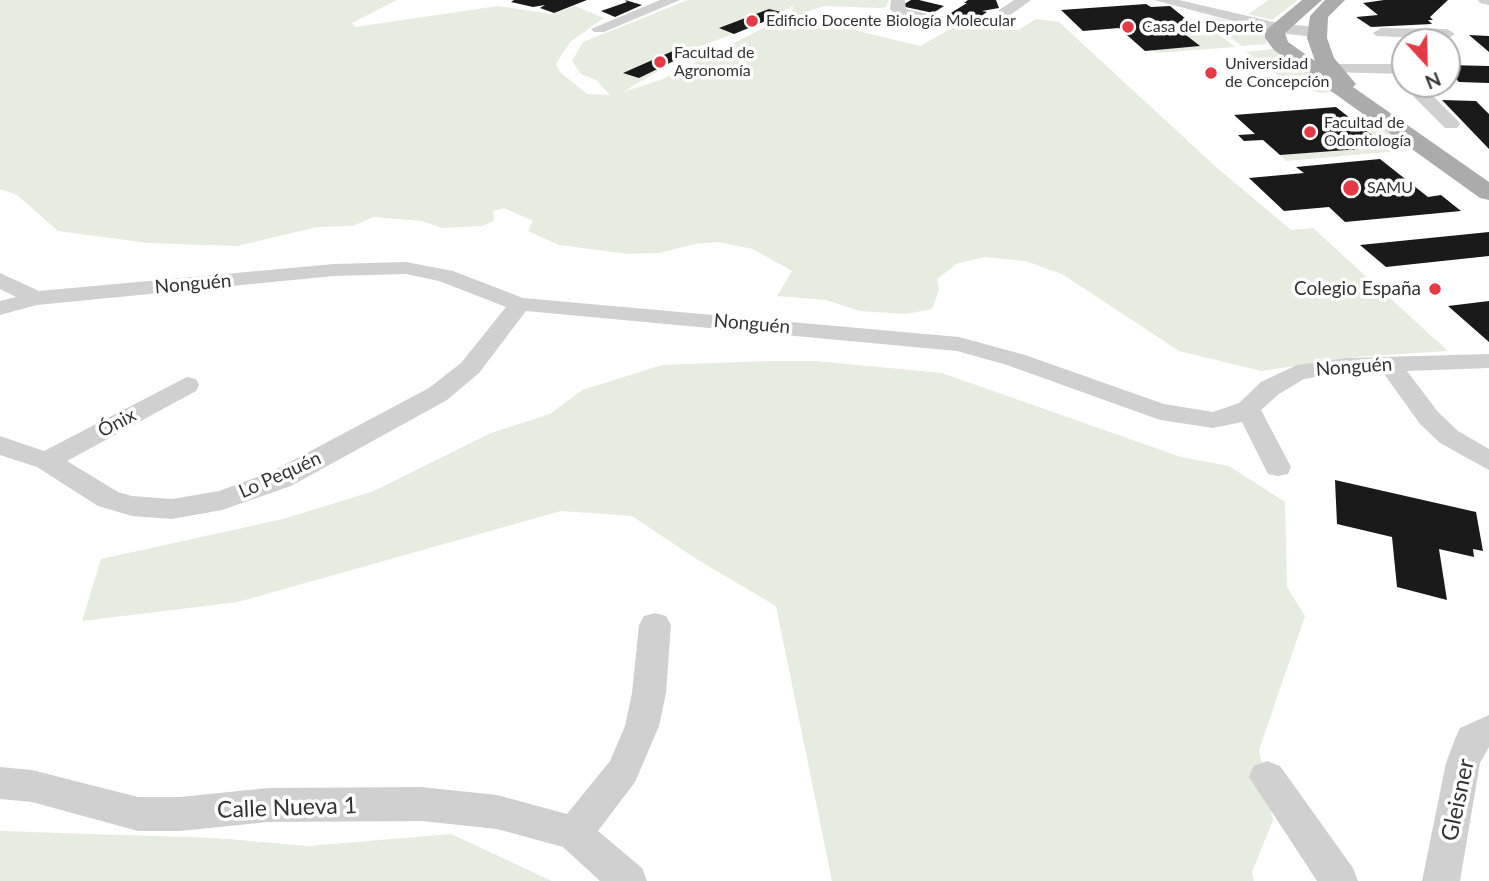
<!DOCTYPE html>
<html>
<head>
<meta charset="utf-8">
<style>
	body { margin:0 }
	#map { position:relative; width:1489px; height:881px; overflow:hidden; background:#fff; font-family:Lato,sans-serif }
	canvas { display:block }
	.north { position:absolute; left:1391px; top:28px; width:70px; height:70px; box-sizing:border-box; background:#fff; border:2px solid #adadad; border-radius:50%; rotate:158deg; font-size:19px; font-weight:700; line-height:28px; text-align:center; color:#333 }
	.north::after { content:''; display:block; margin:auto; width:24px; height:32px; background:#e63946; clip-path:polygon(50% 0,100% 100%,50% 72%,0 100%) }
</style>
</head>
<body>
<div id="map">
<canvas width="1489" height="881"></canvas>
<div class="north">N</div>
</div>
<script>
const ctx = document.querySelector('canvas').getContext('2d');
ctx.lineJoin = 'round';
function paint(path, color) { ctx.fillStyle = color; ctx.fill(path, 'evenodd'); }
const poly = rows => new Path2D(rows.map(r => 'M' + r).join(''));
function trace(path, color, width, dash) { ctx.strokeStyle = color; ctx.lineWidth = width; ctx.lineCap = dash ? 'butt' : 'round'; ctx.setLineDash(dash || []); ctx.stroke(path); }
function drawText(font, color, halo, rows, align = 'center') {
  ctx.font = font + ' Lato,sans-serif'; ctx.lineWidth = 7; ctx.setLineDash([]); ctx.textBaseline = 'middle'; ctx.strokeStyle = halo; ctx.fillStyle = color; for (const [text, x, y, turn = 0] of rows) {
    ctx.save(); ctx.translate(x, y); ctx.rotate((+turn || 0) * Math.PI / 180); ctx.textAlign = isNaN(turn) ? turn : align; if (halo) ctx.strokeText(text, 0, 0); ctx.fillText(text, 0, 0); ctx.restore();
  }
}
const green = poly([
	[0,0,397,0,352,23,355,27,498,6,552,14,575,6,604,18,570,42,556,64,560,72,587,94,610,95,596,80,581,74,572,61,583,42,688,0,889,0,886,7,880,8,824,6,806,12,805,18,920,46,954,27,1018,30,1036,19,1059,22,1216,167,1291,230,1313,228,1448,351,1354,357,1261,371,1179,351,1062,274,1025,261,985,257,958,263,937,279,939,290,932,309,906,314,860,311,826,300,777,296,792,271,753,249,718,242,694,244,660,253,629,254,559,245,528,231,533,221,504,208,493,211,494,221,482,226,443,228,422,221,373,217,353,226,317,227,237,246,148,243,58,231,17,195,0,189],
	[793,6,792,13,779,20,663,79,623,92,698,47,755,26],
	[1269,0,1298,0,1272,20,1248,14],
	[1212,17,1263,28,1267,44,1242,46,1216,27],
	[1206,24,1235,47,1156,53,1152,50,1199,46,1175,26],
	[1273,49,1333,92,1321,93,1291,85,1246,52],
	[1384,128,1411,150,1286,161,1280,155,1386,147,1366,130],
	[766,361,816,361,942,373,1181,457,1229,466,1285,502,1287,587,1305,616,1259,750,1273,820,1252,872,1254,881,832,881,776,606,698,560,632,516,561,511,238,602,82,621,101,559,283,519,374,491,491,433,550,414,582,390,662,365],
	[0,831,216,838,309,846,451,834,552,881,0,881]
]);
const building = poly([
	[514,0,587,0,554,13,540,8,545,5,533,7,511,2],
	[625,0,642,5,615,17,601,11,627,2],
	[911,0,919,0,944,6,933,13,901,6],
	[968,0,996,0,999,8,982,11,987,12,972,22,946,16,967,3,964,3],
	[1384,0,1448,0,1430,17,1433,20,1428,20,1432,24,1371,27,1356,17,1378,15,1363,3],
	[1146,4,1151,7,1170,6,1191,23,1172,24,1200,46,1145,51,1119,28,1083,31,1061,10],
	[769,9,785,13,734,34,719,28],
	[1469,35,1489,36,1489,52],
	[682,47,694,51,639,78,623,73],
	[1447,65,1489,66,1489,83,1459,82,1447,70],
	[1442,100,1476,101,1489,114,1489,149],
	[1336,107,1387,147,1280,155,1263,140,1244,141,1238,135,1255,134,1234,115],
	[1380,159,1428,197,1441,195,1461,211,1345,222,1329,207,1284,211,1249,178,1304,173,1296,167],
	[1489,232,1489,256,1386,267,1360,245],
	[1489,301,1489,342,1448,306],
	[1335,480,1476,512,1483,551,1473,549,1474,557,1439,549,1447,600,1397,587,1392,537,1337,524]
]);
const minor = poly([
	[660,0,680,0,604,32,594,32,591,29,660,0],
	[891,0,905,0,906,9,955,20,957,23,950,27,896,15,890,9,891,0],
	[1014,0,1031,0,1009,16,999,16,999,10,1014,0],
	[1154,0,1179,0,1278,23,1316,27,1324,32,1316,37,1278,33,1154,0],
	[1478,0,1489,0,1489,5,1480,3,1478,0],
	[1381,28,1447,29,1455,34,1447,39,1376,36,1373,33,1381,28],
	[1331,64,1405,64,1405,74,1325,72,1325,66,1331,64],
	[1409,84,1425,84,1429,92,1457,120,1460,124,1457,128,1445,128,1415,98,1409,84],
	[406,262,453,271,523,298,959,337,1025,355,1164,404,1213,412,1239,403,1261,382,1297,365,1346,358,1489,354,1489,368,1407,371,1438,412,1458,431,1489,449,1489,470,1440,443,1420,424,1382,371,1346,372,1304,379,1279,394,1261,410,1291,467,1288,474,1278,476,1268,474,1242,422,1213,428,1160,420,1007,365,957,351,526,311,479,373,447,400,291,486,222,510,172,519,132,516,98,506,37,467,0,455,0,436,44,451,187,377,196,379,199,385,196,391,67,461,118,492,132,496,172,499,219,491,271,472,429,388,461,363,506,307,439,281,406,274,334,276,37,305,0,315,0,301,16,297,0,289,0,273,39,291,334,264,406,262],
	[655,613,666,616,671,625,666,693,659,726,635,782,598,831,642,868,647,881,600,881,563,847,497,829,421,821,268,822,180,831,138,831,32,802,0,799,0,767,32,770,138,797,180,797,268,788,421,787,497,795,567,814,610,761,625,726,632,693,639,625,644,616,655,613],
	[1489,715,1489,747,1480,763,1460,881,1422,881,1446,763,1455,739,1460,728,1489,715],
	[1267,761,1280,766,1353,868,1358,881,1317,881,1249,777,1254,766,1267,761]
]);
const major = poly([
	[1302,0,1322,0,1285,33,1288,42,1315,61,1307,38,1310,16,1325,0,1345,0,1328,17,1327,38,1334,58,1356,84,1353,87,1489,182,1489,200,1480,198,1274,50,1265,38,1265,31,1302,0]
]);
const markers = [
	[752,21,7,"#e63946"],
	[1128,27,7,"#e63946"],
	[660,62,7,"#e63946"],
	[1211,73,7,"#e63946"],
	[1310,132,7,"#e63946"],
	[1351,188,9,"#e63946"],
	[1435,289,7,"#e63946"]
];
const farPoinames = [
	["Edificio Docente Biología Molecular",766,21],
	["Casa del Deporte",1142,27],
	["Facultad de",674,53],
	["Agronomía",674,71],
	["Universidad",1225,64],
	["de Concepción",1225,82],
	["Facultad de",1324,123],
	["Odontología",1324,141],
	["SAMU",1367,188]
];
const streetNames = [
	["Nonguén",193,284,-5],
	["Nonguén",752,324,5],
	["Nonguén",1354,367,-4],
	["Ónix",117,423,-28],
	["Lo Pequén",280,475,-24]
];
const poiNames = [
	["Colegio España",1421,289]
];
const nearStreetnames = [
	["Gleisner",1458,800,-78],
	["Calle Nueva 1",287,808,-2]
];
paint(green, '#e6ecdf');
paint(building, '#1a1a1a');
paint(minor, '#d0d0d0');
paint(major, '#ababab');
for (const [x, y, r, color] of markers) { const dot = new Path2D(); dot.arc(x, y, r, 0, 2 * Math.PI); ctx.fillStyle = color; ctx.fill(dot); trace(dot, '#fff', 2.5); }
drawText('16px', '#333', '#fff', farPoinames, 'left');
drawText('19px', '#333', '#fff', streetNames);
drawText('19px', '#333', '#fff', poiNames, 'right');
drawText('23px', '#333', '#fff', nearStreetnames);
</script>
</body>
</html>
